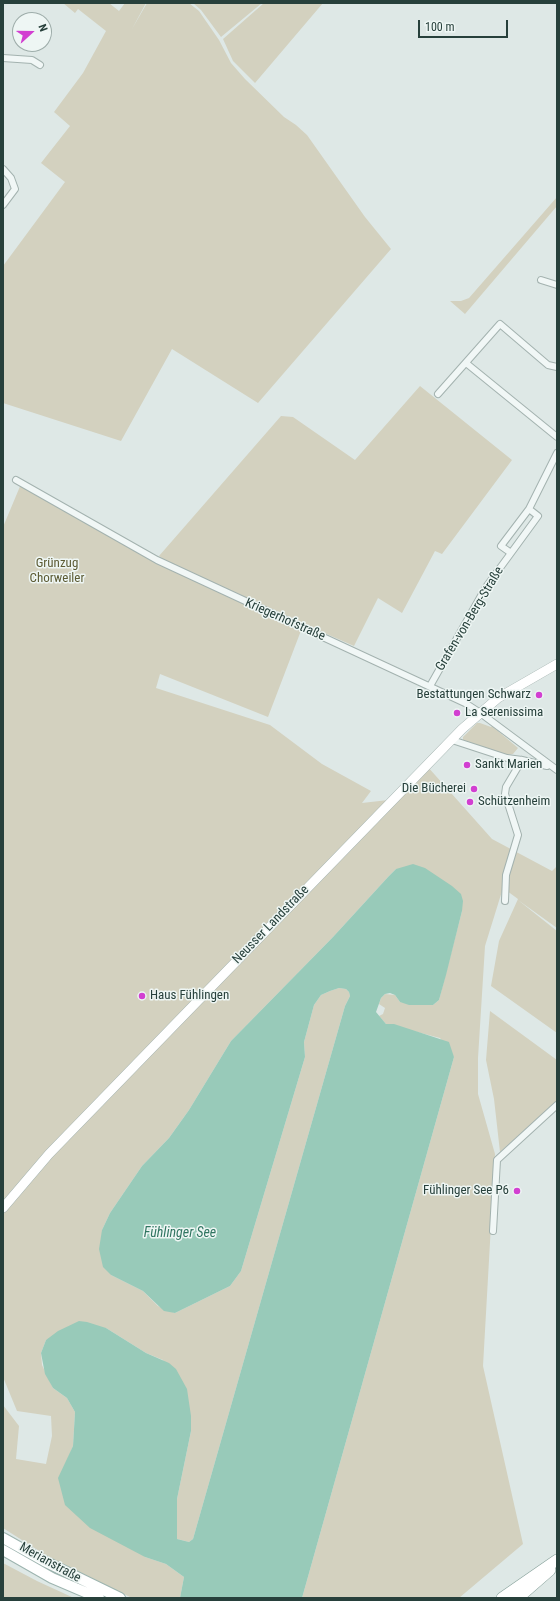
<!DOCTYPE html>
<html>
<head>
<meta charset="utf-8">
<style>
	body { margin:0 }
	#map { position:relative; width:560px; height:1601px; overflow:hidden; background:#dee8e6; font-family:"Roboto Condensed",sans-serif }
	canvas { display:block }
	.frame { position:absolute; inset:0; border:4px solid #27403b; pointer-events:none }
	.north { position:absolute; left:12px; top:12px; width:40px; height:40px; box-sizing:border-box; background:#eef6f4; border:1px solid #9eadaa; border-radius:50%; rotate:69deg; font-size:11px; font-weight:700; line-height:16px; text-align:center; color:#27403b }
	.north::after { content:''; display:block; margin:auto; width:14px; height:18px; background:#d23fd1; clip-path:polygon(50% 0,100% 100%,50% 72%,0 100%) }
	.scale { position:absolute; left:418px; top:20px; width:90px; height:18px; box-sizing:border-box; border:2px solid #27403b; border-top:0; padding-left:5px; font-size:12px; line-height:14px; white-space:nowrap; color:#27403b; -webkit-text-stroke:3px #eef6f4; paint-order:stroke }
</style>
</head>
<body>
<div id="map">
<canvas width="560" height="1601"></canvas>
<div class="frame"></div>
<div class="north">N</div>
<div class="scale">100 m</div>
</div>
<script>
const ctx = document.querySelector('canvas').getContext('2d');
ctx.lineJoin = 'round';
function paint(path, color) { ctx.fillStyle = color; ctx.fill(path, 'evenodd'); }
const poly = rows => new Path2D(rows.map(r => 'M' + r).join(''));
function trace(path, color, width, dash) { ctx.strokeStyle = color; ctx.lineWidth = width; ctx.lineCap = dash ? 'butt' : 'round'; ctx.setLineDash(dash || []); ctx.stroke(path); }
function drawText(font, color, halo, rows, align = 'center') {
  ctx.font = font + ' "Roboto Condensed",sans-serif'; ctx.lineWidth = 3; ctx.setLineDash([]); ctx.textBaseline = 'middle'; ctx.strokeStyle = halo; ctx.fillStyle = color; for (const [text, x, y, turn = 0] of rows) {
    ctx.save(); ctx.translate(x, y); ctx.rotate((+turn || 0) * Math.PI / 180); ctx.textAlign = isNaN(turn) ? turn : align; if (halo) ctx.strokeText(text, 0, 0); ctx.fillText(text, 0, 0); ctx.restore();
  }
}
const green = poly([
	[63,3,109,3,119,11,125,3,146,3,132,29,147,3,189,3,199,11,219,40,231,63,245,79,284,117,296,125,307,135,365,217,391,249,258,403,172,349,121,441,3,403,3,266,65,182,41,163,70,126,54,112,83,73,106,31,78,9,75,13],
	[193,3,262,3,221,37,201,10],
	[264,3,323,3,255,83,233,61,223,39],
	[557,197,557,206,465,314,450,301,461,301,469,298],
	[420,386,512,460,442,554,435,551,402,613,378,598,354,646,231,592,166,561,159,556,281,416,293,417,355,460],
	[21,484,121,542,302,628,268,717,160,674,156,688,270,725,322,764,371,791,362,803,397,799,427,766,492,839,552,871,557,866,557,928,518,900,557,931,557,1033,491,986,499,941,518,899,503,888,485,946,478,1058,478,1094,495,1154,483,1366,523,1544,459,1598,302,1598,454,1057,440,1038,386,1024,379,1016,383,1014,385,1008,379,1004,381,998,385,994,395,995,400,1002,433,1005,439,1000,462,911,396,869,388,877,333,937,231,1041,189,1110,169,1138,142,1166,110,1213,102,1230,111,1275,143,1291,158,1306,175,1313,230,1286,241,1271,305,1057,304,1042,314,1005,321,995,330,991,339,988,346,989,349,992,350,996,345,1006,193,1539,189,1542,177,1539,176,1524,177,1499,191,1431,163,1360,146,1353,106,1328,46,1340,41,1353,42,1365,53,1388,67,1398,75,1412,73,1446,67,1461,145,1557,166,1564,184,1577,180,1598,132,1598,47,1556,3,1528,3,1405,19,1426,16,1459,46,1464,52,1436,51,1416,17,1411,3,1377,3,527],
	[477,723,480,723,491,727,492,726,518,748,513,754,505,755,463,741,463,737],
	[490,1011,557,1060,557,1101,500,1152,494,1099,486,1060],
	[3,1563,37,1581,74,1598,3,1598]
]);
const water = poly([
	[413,864,425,868,452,886,461,894,463,901,462,911,446,975,439,1000,433,1005,409,1005,400,1002,395,995,390,993,385,994,381,998,376,1012,386,1024,394,1024,449,1042,454,1057,302,1598,180,1598,184,1577,166,1564,145,1557,90,1528,65,1505,58,1478,73,1446,75,1412,67,1398,53,1388,45,1374,41,1353,46,1340,58,1331,79,1321,87,1322,106,1328,146,1353,169,1363,176,1369,187,1389,191,1416,191,1431,177,1499,177,1539,189,1542,193,1539,345,1006,350,996,349,992,346,989,339,988,330,991,321,995,314,1005,304,1042,305,1057,241,1271,230,1286,175,1313,164,1311,143,1291,111,1275,103,1267,99,1249,102,1230,110,1213,142,1166,169,1138,189,1110,231,1041,333,937,388,877,396,869]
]);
const minor = poly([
	[3,58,32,60,40,65],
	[3,169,11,178,15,189,3,205],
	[541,280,557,285],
	[466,363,557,437],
	[438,394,500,324,548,365,557,367],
	[16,480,157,560,465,703,479,712,557,770],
	[511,553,538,516,529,509],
	[430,686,486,587,511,553,501,546,529,509,557,453],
	[452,740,507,758,522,760,547,766],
	[505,901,506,875,518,835,505,794,506,787,522,760],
	[493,1231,497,1160,557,1105]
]);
const secondary = poly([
	[3,1208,49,1154,462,729,498,698,557,664]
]);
const primary = poly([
	[3,1538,44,1561,120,1598],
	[3,1550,52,1578,99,1598]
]);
const trunk = poly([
	[502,1598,557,1560],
	[518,1598,550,1570]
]);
const markers = [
	[539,695,4,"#d23fd1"],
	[457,713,4,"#d23fd1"],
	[467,765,4,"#d23fd1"],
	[474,789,4,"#d23fd1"],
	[470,802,4,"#d23fd1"],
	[142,996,4,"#d23fd1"],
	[517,1191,4,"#d23fd1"]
];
const parkNames = [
	["Grünzug",57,564],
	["Chorweiler",57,579]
];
const streetNames = [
	["Grafen-von-Berg-Straße",470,619,-59],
	["Kriegerhofstraße",285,620,24],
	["Neusser Landstraße",271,925,-46],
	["Merianstraße",50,1563,29]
];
const poiNames = [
	["Bestattungen Schwarz",531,695,"right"],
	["La Serenissima",465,713],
	["Sankt Marien",475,765],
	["Die Bücherei",466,789,"right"],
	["Schützenheim",478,802],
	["Haus Fühlingen",150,996],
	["Fühlinger See P6",509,1191,"right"]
];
const waterNames = [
	["Fühlinger See",180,1233]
];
paint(green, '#d3d1bf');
paint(water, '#98cab9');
trace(minor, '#a3b2af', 8);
trace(secondary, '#a3b2af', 10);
trace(primary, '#9db4af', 12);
trace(trunk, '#859f99', 12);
trace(minor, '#f1f7f6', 6);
trace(secondary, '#fff', 9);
trace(primary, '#fff', 10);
trace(trunk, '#fff', 11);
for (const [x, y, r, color] of markers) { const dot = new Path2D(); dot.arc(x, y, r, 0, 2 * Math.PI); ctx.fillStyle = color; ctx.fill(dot); trace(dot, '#eef6f4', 1.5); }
drawText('13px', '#5c5b34', '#eef6f4', parkNames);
drawText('13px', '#27403b', '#eef6f4', streetNames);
drawText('13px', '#27403b', '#eef6f4', poiNames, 'left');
drawText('italic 14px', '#307561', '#eef6f4', waterNames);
</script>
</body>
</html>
